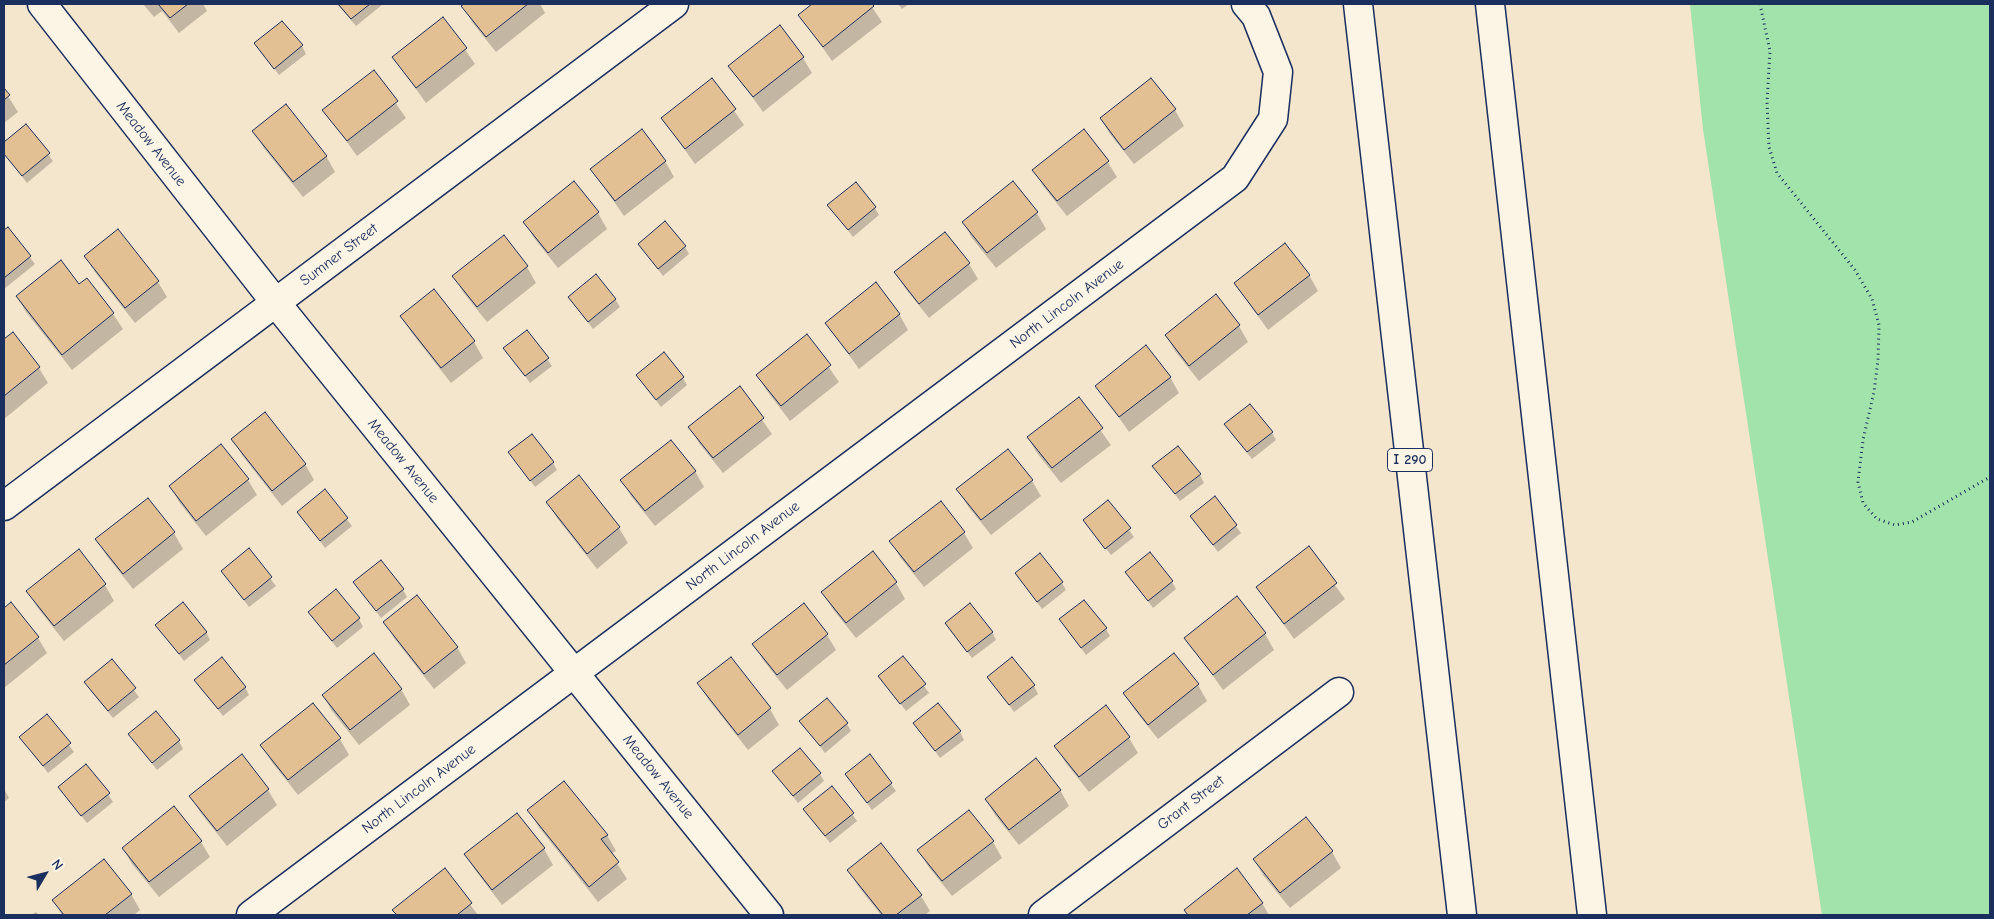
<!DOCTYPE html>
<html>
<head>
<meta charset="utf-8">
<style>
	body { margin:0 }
	#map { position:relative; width:1994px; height:919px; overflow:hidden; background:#f4e5cd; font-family:"Comic Neue",sans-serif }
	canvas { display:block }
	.frame { position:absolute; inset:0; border:5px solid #1b2f5e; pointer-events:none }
	.north { position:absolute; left:20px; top:849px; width:50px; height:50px; -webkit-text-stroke:4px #fcf5e5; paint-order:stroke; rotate:53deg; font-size:14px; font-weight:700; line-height:20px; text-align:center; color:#1b2f5e }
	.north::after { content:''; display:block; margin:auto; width:18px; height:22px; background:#1b2f5e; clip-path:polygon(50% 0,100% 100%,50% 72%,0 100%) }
</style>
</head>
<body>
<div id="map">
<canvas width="1994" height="919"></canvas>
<div class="frame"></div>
<div class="north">N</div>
</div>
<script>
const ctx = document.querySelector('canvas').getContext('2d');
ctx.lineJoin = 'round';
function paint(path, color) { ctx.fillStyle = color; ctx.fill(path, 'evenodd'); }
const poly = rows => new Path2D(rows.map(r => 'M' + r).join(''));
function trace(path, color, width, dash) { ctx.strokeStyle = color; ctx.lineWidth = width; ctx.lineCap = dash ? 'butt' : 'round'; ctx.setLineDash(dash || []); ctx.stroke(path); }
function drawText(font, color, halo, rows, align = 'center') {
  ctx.font = font + ' "Comic Neue",sans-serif'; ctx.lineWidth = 4.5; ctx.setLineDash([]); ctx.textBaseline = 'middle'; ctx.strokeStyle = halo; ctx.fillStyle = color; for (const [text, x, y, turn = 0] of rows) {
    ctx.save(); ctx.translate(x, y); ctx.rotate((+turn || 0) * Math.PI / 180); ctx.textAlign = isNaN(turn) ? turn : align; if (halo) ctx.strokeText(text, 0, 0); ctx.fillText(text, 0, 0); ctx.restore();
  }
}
const green = poly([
	[1690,4,1990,4,1990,915,1822,915,1703,129]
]);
const shadow = poly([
	[143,4,203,4,207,11,179,33,162,11,154,17],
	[337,4,382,4,382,5,356,26],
	[466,4,540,4,545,13,496,52,472,22,463,6],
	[815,4,870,4,882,22,832,61,800,15],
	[898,4,909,4,902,9],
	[443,18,475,64,426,103,393,57],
	[256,44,302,46,306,54,279,75],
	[803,58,812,73,763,112,730,66],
	[374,72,406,118,357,156,324,110],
	[712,79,744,125,695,164,662,118],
	[1151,80,1175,110,1184,126,1134,164,1110,134,1101,119],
	[4,90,18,112,4,123],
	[26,126,53,161,27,183,4,154,4,144],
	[254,131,326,156,335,172,303,197,263,147],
	[665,161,674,177,624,216,592,170],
	[1107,161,1117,177,1067,216,1043,186,1034,170],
	[574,183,598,213,607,229,558,268,534,238,525,222],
	[1013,183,1037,213,1046,229,996,268,972,238,963,222],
	[829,205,875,208,879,215,853,237],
	[8,229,35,264,4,289,4,232],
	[503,237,527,267,536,283,487,322,463,292,454,276],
	[639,244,685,247,689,254,663,276],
	[86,257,158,282,167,297,135,323,95,272],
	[969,264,978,279,929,318,905,288,896,273],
	[1309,275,1318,291,1268,330,1235,284],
	[87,280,113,314,123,329,72,370,26,312,17,297,79,286],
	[1216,296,1239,326,1248,342,1199,381,1175,351,1166,335],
	[569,297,615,299,620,307,593,329],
	[899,314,908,330,859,369,826,323],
	[402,317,474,342,483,358,451,383,411,332],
	[12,334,39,368,48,383,4,419,4,341],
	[807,336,839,382,790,421,767,391,757,375],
	[505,348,547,359,552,366,530,383],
	[637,375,683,378,687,385,661,407],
	[1170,377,1179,393,1129,432,1097,386],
	[740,388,772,434,723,473,699,443,690,427],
	[1078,399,1111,445,1061,483,1037,453,1028,438],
	[1230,432,1272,433,1276,440,1252,459],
	[233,439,305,464,314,480,282,506,242,455],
	[510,453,553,463,557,470,535,487],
	[1154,466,1200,475,1204,483,1180,501],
	[695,471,704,487,655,526,631,496,622,480],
	[579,477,619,528,628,543,597,569,557,518,548,502],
	[248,480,257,495,206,536,179,502,170,486],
	[1032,481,1041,496,991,535,967,505,958,489],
	[325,491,352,526,325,548,299,512],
	[1215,498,1241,533,1218,552,1191,517],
	[147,499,174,533,183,549,133,589,106,555,97,539],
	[1108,502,1134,537,1111,555,1084,521],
	[940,503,964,533,973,548,924,587,900,557,891,541],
	[1308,548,1345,599,1294,639,1257,587],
	[248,550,276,586,249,607,222,571],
	[79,551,105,585,114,601,64,641,37,607,28,591],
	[872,553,896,583,905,599,856,638,832,608,823,592],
	[1127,572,1172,582,1176,589,1153,608],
	[1016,574,1062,583,1066,590,1042,609],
	[354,582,403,590,407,597,381,618],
	[1237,598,1265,634,1274,650,1223,690,1186,638],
	[11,604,38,638,47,653,4,688,4,610],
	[309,612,359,619,363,627,337,648],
	[1060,620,1106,629,1110,636,1086,655],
	[385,622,457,647,466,663,434,689,394,638],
	[157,625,206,632,210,640,184,661],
	[951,631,992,632,996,640,972,658],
	[827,635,836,650,787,690,763,660,754,644],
	[1174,655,1198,685,1207,701,1158,739,1134,709,1125,694],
	[903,657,929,693,906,711,879,676],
	[730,658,770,709,779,725,748,750,708,699,699,684],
	[112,661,139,697,113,718,90,690],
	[989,677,1034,686,1038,694,1014,712],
	[196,681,245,687,249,695,223,716],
	[401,689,410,705,359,745,332,711,323,695],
	[47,716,74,752,48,773,21,737],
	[801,721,847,724,851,731,825,753],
	[914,723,960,732,964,740,940,758],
	[130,734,179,741,183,749,157,770],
	[1129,738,1138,753,1089,792,1065,762,1056,746],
	[340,739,349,755,298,795,271,761,262,745],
	[241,756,268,790,277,805,227,846,200,812,191,796],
	[773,771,820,774,824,781,798,803],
	[846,775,891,784,896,791,872,810],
	[4,789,9,798,4,802],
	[1060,790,1069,806,1019,845,995,815,986,799],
	[64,794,108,794,113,802,87,823],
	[529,810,607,835,616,851,611,854,627,879,598,902,538,826],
	[852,814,857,821,830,843,809,816],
	[201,842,210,857,159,897,132,864,123,848],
	[993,842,1002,858,952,896,928,866,919,851],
	[544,849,553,865,502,905,475,870,466,855],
	[1332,852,1341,868,1290,908,1263,875,1254,859],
	[444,870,478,915,397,915,394,910],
	[849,871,921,896,930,911,925,915,881,915,858,886],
	[131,894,140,910,134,915,62,915,54,901],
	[1262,903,1269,915,1188,915,1185,911],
	[36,912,39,915,31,915]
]);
const building = poly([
	[158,4,188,4,170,18,158,4],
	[338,4,370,4,351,19,338,4],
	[464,4,528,4,486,37,461,6,464,4],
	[812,4,872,4,874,6,823,47,798,15,812,4],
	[443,17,467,48,416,88,392,57,443,17],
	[282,21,303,45,274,69,254,43,282,21],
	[780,25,804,57,753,97,728,66,780,25],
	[374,70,398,101,347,141,322,110,374,70],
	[712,78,736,109,685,149,661,118,712,78],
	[1151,78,1176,109,1124,150,1100,118,1151,78],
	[4,88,10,95,4,100,4,88],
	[286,104,327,156,293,182,252,131,286,104],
	[26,124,50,153,22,176,4,154,4,142,26,124],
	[642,129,666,161,615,201,590,169,642,129],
	[1084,129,1109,161,1057,201,1032,170,1084,129],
	[574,181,599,212,548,253,523,222,574,181],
	[1013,181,1038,212,987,253,962,222,1013,181],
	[856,182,876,207,848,230,827,205,856,182],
	[665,221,686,246,658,269,638,244,665,221],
	[8,227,31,256,4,278,4,230,8,227],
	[118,229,159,281,125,308,84,256,118,229],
	[945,232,970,263,919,304,894,272,945,232],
	[504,235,528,266,477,307,452,276,504,235],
	[1285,243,1310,275,1258,315,1234,283,1285,243],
	[61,260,79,284,87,278,114,313,62,355,16,296,61,260],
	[596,274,616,299,588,322,568,297,596,274],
	[876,282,900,314,849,354,825,323,876,282],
	[434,289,475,341,441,368,400,316,434,289],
	[1216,294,1240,325,1189,366,1165,335,1216,294],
	[527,330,549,358,525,376,503,348,527,330],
	[13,332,40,367,4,396,4,339,13,332],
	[807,334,831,365,781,406,756,375,807,334],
	[1146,345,1171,377,1119,417,1095,386,1146,345],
	[664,352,684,377,656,400,636,375,664,352],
	[740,386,764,418,713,458,688,427,740,386],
	[1079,397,1103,428,1052,468,1027,437,1079,397],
	[1250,404,1273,432,1247,452,1224,424,1250,404],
	[265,412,306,464,272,491,231,439,265,412],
	[532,434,554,462,530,481,508,452,532,434],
	[671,440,696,471,645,511,620,480,671,440],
	[221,444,249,479,196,521,169,486,221,444],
	[1178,446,1201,474,1175,494,1152,466,1178,446],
	[1008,449,1033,480,981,520,956,489,1008,449],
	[579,475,620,527,587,554,546,502,579,475],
	[325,489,348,518,320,541,297,512,325,489],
	[1215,496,1237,525,1213,545,1190,516,1215,496],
	[148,498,175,532,123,574,95,539,148,498],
	[1108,500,1131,528,1105,549,1083,520,1108,500],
	[941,501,965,532,914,572,889,541,941,501],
	[1309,546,1337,583,1284,624,1256,587,1309,546],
	[249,548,272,577,244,600,221,571,249,548],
	[79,549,106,584,54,626,26,591,79,549],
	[873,551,897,582,846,623,821,592,873,551],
	[1150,552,1173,581,1148,601,1125,572,1150,552],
	[1040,553,1063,582,1037,602,1015,573,1040,553],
	[381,560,404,589,376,611,353,582,381,560],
	[336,589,360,618,332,641,308,612,336,589],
	[417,595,458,647,424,674,383,622,417,595],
	[1237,596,1266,633,1213,675,1184,638,1237,596],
	[1084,600,1107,628,1081,648,1059,619,1084,600],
	[11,602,39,637,4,665,4,608,11,602],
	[183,602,207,632,179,654,155,625,183,602],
	[804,603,828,634,777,675,752,644,804,603],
	[970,603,993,632,967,652,945,623,970,603],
	[374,653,402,689,350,730,322,695,374,653],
	[1174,653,1199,684,1148,725,1123,693,1174,653],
	[903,656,926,684,900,704,878,676,903,656],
	[222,657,246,687,218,709,194,680,222,657],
	[731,657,771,708,738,735,697,683,731,657],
	[1012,657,1035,685,1009,705,987,677,1012,657],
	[112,659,136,688,108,711,84,682,112,659],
	[827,698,848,723,820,746,799,721,827,698],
	[313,703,341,738,288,780,260,745,313,703],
	[938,703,961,731,935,751,913,723,938,703],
	[1106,705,1130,737,1079,777,1054,746,1106,705],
	[156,711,180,740,152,763,128,734,156,711],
	[47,714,71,743,43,766,19,737,47,714],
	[800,748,821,773,793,796,772,771,800,748],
	[242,754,269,789,217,831,189,796,242,754],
	[870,754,892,783,867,803,845,774,870,754],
	[1036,758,1061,790,1009,830,985,799,1036,758],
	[86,764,110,793,81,816,58,787,86,764],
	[564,781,608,835,601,839,619,862,589,887,527,810,564,781],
	[832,786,854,813,825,836,803,809,832,786],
	[174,806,202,841,149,882,122,848,174,806],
	[969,810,994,841,942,881,917,850,969,810],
	[517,813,545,848,492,890,464,854,517,813],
	[1306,817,1333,851,1280,893,1253,859,1306,817],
	[881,843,922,895,896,915,883,915,847,870,881,843],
	[104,859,132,894,105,915,64,915,52,900,104,859],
	[445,868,472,903,457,915,397,915,392,910,445,868],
	[1237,868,1263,903,1247,915,1188,915,1184,910,1237,868]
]);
const path = poly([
	[1760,4,1770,51,1767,102,1769,147,1777,173,1855,270,1872,299,1879,325,1878,360,1874,392,1863,440,1858,482,1863,503,1877,519,1895,525,1912,522,1990,477]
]);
const street = poly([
	[42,4,276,303,769,915],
	[4,506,674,4],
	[251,915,1235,178,1273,119,1278,72,1256,16,1246,4],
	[1043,915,1339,692]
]);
const highway = poly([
	[1358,4,1462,915],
	[1490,4,1592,915]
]);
const shields = [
	[1410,460,45]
];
const shieldNames = [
	["I 290",1410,460]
];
const streetNames = [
	["Meadow Avenue",151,144,52],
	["Sumner Street",339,255,-37],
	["North Lincoln Avenue",1067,304,-37],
	["Meadow Avenue",403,461,51],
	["North Lincoln Avenue",743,546,-37],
	["Meadow Avenue",658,777,51],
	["North Lincoln Avenue",419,789,-37],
	["Grant Street",1191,803,-37]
];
paint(green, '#a2e2ab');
paint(shadow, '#0003');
paint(building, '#e3bf94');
trace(building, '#1b2f5e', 1);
trace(street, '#1b2f5e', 31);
trace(highway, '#1b2f5e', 31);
trace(path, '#1b2f5e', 3, [1, 4]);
trace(street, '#fcf5e5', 28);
trace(highway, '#fcf5e5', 28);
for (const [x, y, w] of shields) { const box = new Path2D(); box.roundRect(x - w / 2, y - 11.5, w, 23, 4); ctx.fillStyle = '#fcf5e5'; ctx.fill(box); trace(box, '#1b2f5e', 1); }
drawText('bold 14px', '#1b2f5e', null, shieldNames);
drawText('15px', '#1b2f5e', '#fcf5e5', streetNames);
</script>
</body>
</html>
